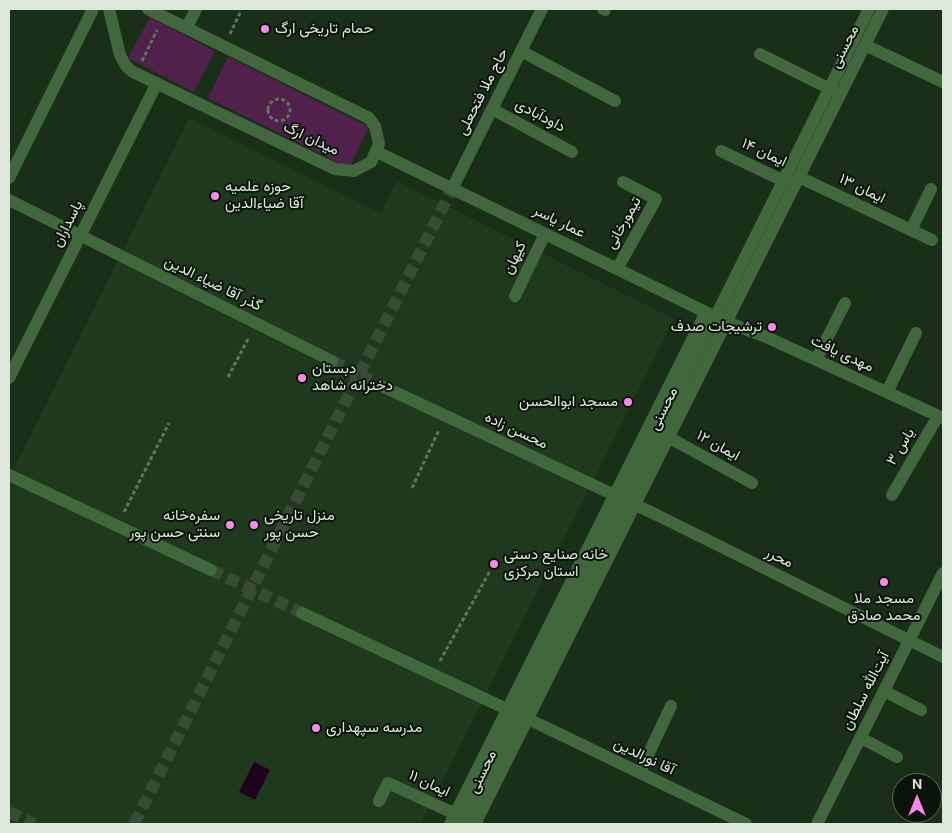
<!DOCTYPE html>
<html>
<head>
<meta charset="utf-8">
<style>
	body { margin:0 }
	#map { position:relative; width:952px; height:833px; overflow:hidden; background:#1a2f18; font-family:"DM Sans",sans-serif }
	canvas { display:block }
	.frame { position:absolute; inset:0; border:10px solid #dce9da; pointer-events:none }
	.north { position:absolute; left:892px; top:773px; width:50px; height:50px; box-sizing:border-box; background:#0b140a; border:1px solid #5f695d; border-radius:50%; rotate:0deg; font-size:14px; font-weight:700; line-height:20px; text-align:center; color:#dce9da }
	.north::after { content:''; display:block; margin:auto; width:18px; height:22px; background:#f888ea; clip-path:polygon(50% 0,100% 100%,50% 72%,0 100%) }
</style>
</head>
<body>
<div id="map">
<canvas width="952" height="833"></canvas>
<div class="frame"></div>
<div class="north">N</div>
</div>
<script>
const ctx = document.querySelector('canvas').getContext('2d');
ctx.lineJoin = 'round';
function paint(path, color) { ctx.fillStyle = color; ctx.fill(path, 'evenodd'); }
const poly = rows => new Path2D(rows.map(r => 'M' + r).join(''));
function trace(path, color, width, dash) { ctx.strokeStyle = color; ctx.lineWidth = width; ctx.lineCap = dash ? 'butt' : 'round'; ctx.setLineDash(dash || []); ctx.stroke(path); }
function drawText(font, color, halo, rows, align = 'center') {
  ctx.font = font + ' "DM Sans",Vazirmatn,sans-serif'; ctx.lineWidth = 4; ctx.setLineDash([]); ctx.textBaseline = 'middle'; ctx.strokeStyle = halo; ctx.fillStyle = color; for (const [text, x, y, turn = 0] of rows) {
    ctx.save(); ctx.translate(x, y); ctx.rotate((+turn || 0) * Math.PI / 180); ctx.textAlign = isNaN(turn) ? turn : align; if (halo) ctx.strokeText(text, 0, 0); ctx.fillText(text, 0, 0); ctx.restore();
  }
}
const built = poly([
	[189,118,381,213,397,181,674,319,421,824,9,824,9,478]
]);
const green = poly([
	[150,17,215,51,194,92,128,58],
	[228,57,369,127,349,168,208,98]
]);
const water = poly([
	[254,762,270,770,255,800,239,792]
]);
const minorTunnel = poly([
	[332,361,359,374],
	[360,375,384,387],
	[211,570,302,613],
	[9,812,34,824],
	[134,824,452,189]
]);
const path = poly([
	[230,34,240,13],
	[142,61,157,30],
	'268 110a11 11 0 1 1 22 0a11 11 0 1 1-22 0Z',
	[228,377,249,337],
	[412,488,439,430],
	[124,512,169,423],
	[440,661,490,571]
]);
const minor = poly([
	[109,9,120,55,126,66,133,72,335,169,354,171,371,162,379,144,375,126,369,118,148,9],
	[603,9,605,10],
	[187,27,196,9],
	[865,45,943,82],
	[521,51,615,101],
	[760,54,836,92],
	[492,109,572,152],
	[721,151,790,184],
	[377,152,726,322,764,336,943,418],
	[799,177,932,240],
	[9,178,93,9],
	[452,189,542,9],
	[9,200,332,361],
	[911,230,931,189],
	[617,269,656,199,623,182],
	[515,296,545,234],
	[816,360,845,303],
	[9,378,157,83],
	[384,387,657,515,943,657],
	[887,392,916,333],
	[668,437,752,483],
	[9,475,211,570],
	[892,495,938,416],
	[302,613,545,727,746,824],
	[884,691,921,710],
	[861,738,897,757],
	[640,772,671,706],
	[379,801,388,783,462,817],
	[450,824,706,312],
	[462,824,869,9],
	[475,824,883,9],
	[817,824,943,573]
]);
const markers = [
	[265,29,5,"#f888ea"],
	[215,196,5,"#f888ea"],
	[772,327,5,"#f888ea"],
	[302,378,5,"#f888ea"],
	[628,402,5,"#f888ea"],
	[230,525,5,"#f888ea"],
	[254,525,5,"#f888ea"],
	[494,564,5,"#f888ea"],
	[884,582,5,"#f888ea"],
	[316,728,5,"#f888ea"]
];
const poiNames = [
	["حمام تاریخی ارگ",275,29],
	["حوزه علمیه",225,187],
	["آقا ضیاءالدین",225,204],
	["ترشیجات صدف",762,327,"right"],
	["دبستان",312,369],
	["دخترانه شاهد",312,386],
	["مسجد ابوالحسن",618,402,"right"],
	["سفره‌خانه",220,516,"right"],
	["سنتی حسن پور",220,533,"right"],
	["منزل تاریخی",264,516],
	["حسن پور",264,533],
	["خانه صنایع دستی",504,555],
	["استان مرکزی",504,572],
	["مسجد ملا",884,599,"center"],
	["محمد صادق",884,616,"center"],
	["مدرسه سپهداری",326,728]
];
const streetNames = [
	["محسنی",845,47,-63],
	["حاج ملا فتحعلی",483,92,-63],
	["داودآبادی",540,116,28],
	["میدان ارگ",311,139,25],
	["ایمان ۱۴",764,153,25],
	["ایمان ۱۳",862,189,26],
	["عمار یاسر",559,222,26],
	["تیمورخانی",624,223,-61],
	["پاسداران",68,224,-63],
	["کیهان",515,258,-64],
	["گذر آقا ضیاء الدین",213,284,26],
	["مهدی یافت",842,354,25],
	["محسنی",664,409,-63],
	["محسن زاده",516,431,25],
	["ایمان ۱۲",718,446,29],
	["یاس ۳",901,447,-59],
	["محرر",779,558,26],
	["آیت‌الله سلطان",866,691,-63],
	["آقا نورالدین",644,757,26],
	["محسنی",483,772,-64],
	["ایمان ۱۱",429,784,25]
];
paint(built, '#1f391d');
paint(green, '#50214a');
paint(water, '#1e021c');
trace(minorTunnel, '#374b35', 12, [12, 6]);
trace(path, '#61735f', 3, [4, 2.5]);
trace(minor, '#41673d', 12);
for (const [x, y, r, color] of markers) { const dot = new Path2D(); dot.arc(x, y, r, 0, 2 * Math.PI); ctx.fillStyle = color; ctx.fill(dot); trace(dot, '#0b140a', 2); }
drawText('15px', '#dce9da', '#0b140a', poiNames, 'left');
drawText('15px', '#dce9da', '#0b140a', streetNames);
</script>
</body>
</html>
